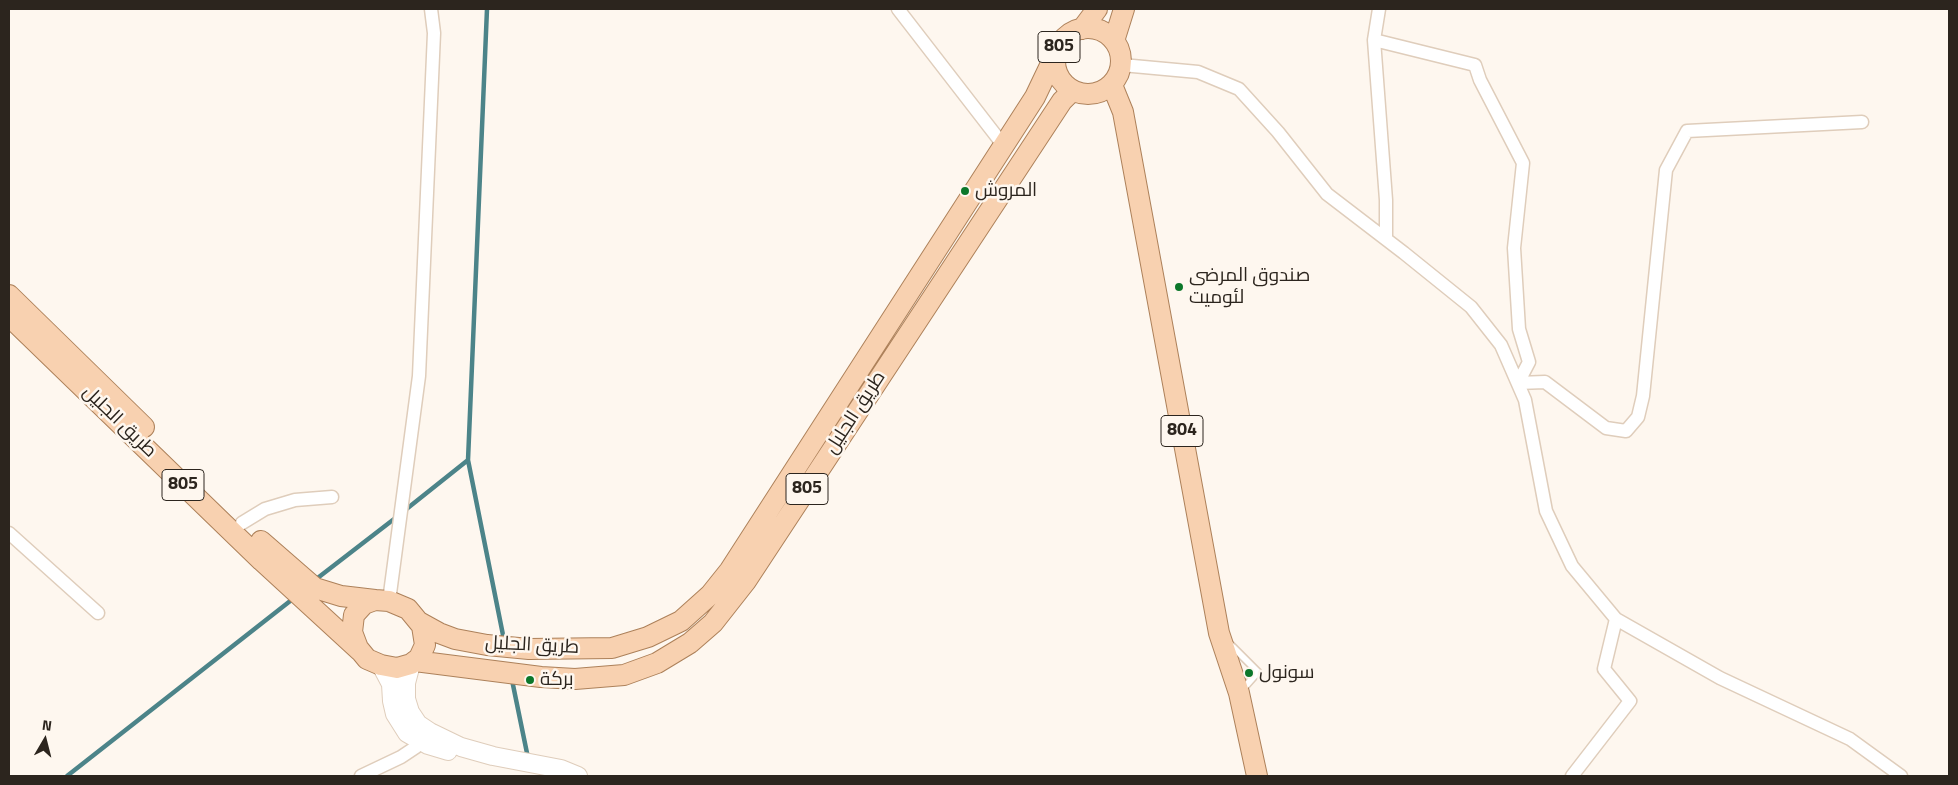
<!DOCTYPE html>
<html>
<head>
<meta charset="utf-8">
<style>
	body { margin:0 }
	#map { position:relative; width:1958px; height:785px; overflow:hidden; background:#fef7ef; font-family:"Titillium Web",sans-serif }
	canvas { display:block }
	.frame { position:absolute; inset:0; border:10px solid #2c251e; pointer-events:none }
	.north { position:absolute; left:20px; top:715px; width:50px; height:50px; -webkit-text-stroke:4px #fef7ef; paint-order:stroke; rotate:8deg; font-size:14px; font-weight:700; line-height:20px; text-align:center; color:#2c251e }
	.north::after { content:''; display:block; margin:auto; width:18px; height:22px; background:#2c251e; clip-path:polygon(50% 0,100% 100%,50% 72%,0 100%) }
</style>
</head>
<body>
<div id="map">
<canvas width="1958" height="785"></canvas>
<div class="frame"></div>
<div class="north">N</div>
</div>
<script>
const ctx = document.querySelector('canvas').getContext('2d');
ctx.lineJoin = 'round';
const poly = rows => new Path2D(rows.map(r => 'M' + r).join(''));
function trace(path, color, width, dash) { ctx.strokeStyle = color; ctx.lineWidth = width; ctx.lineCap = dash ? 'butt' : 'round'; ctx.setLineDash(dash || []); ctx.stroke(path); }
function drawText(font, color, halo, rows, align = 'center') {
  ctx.font = font + ' "Titillium Web",Cairo,sans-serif'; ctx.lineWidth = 5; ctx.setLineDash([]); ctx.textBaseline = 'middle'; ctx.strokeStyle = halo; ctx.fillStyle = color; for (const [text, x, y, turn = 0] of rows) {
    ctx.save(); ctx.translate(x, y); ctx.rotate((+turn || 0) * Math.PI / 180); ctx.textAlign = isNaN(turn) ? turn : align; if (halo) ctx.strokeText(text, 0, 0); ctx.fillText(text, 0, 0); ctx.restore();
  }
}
const stream = poly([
	[487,9,468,460,504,640],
	[404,511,468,460],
	[315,580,398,516],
	[512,680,528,758],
	[67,776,294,598]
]);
const lane = poly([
	[1229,643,1258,672,1242,690]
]);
const street = poly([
	[898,9,1004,146],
	[1379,9,1374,40,1475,65,1480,80,1523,163,1514,248,1519,329,1529,362,1518,383,1545,382,1606,428,1626,431,1638,417,1643,396,1666,170,1687,131,1862,122],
	[1374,40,1386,200,1386,239],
	[1122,65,1198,72,1239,89,1278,132,1327,194,1404,253,1471,307,1501,345,1525,400,1546,511,1572,566,1616,619,1720,678,1850,739,1901,776],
	[242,523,265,509,295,500,332,497],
	[9,533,98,613],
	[389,601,419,376,434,33,431,9],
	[361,776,401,757,416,747,426,736],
	[1572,776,1630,701,1604,669,1616,619]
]);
const secondary = poly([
	[411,664,406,683,406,699,410,712,418,724,430,732,461,747,493,756,561,769,578,776],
	[381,665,391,684,392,701,395,714,407,733,428,745,448,751]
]);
const primary = poly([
	'1055 61a33 33 0 1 1 66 0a33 33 0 1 1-66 0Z',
	[1082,29,1097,9],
	[1114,41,1124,9],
	[1112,85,1123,112,1219,633,1239,693,1257,776],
	[9,295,144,427],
	[9,316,262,561,360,651],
	[261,541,315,588,341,596,375,600],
	[375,600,389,601,408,609,422,626,425,645,419,658,411,664,397,668,381,665,367,659,358,648,352,632,354,615,364,604,375,600],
	[419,622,439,633,455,639,487,645,529,649,612,648,648,637,681,621,710,595,730,570,1035,97,1056,53],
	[415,661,541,677,575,679,624,675,657,663,690,643,713,623,746,581,1062,101,1072,91]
]);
const markers = [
	[965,191,5,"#0c772a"],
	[1179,287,5,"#0c772a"],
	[1249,673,5,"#0c772a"],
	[530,680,5,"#0c772a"]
];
const shields = [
	[1059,47,42],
	[1182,431,42],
	[183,485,42],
	[807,489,42]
];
const shieldNames = [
	["805",1059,47],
	["804",1182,431],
	["805",183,485],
	["805",807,489]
];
const poiNames = [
	["المروش",975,191],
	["صندوق المرضى",1189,276],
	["لئوميت",1189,298],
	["سونول",1259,673],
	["بركة",540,680]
];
const streetNames = [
	["طريق الجليل",856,413,-57],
	["طريق الجليل",119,422,44],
	["طريق الجليل",532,646,3]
];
trace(stream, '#4c8489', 4.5);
trace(lane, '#dfcdbb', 9);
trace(street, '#dfcdbb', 15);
trace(secondary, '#dfcdbb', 20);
trace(primary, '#ad815a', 22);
trace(lane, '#fff', 6);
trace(street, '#fff', 12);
trace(secondary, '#fff', 18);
trace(primary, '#f8d1b0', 20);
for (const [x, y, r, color] of markers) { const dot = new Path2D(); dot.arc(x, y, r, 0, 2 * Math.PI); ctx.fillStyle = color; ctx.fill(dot); trace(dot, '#fef7ef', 2); }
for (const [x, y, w] of shields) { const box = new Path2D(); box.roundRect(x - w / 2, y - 15.5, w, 31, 4); ctx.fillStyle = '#fef7ef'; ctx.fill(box); trace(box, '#2c251e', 1); }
drawText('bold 18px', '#2c251e', null, shieldNames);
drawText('19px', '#2c251e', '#fef7ef', poiNames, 'left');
drawText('19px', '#2c251e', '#fef7ef', streetNames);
</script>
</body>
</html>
